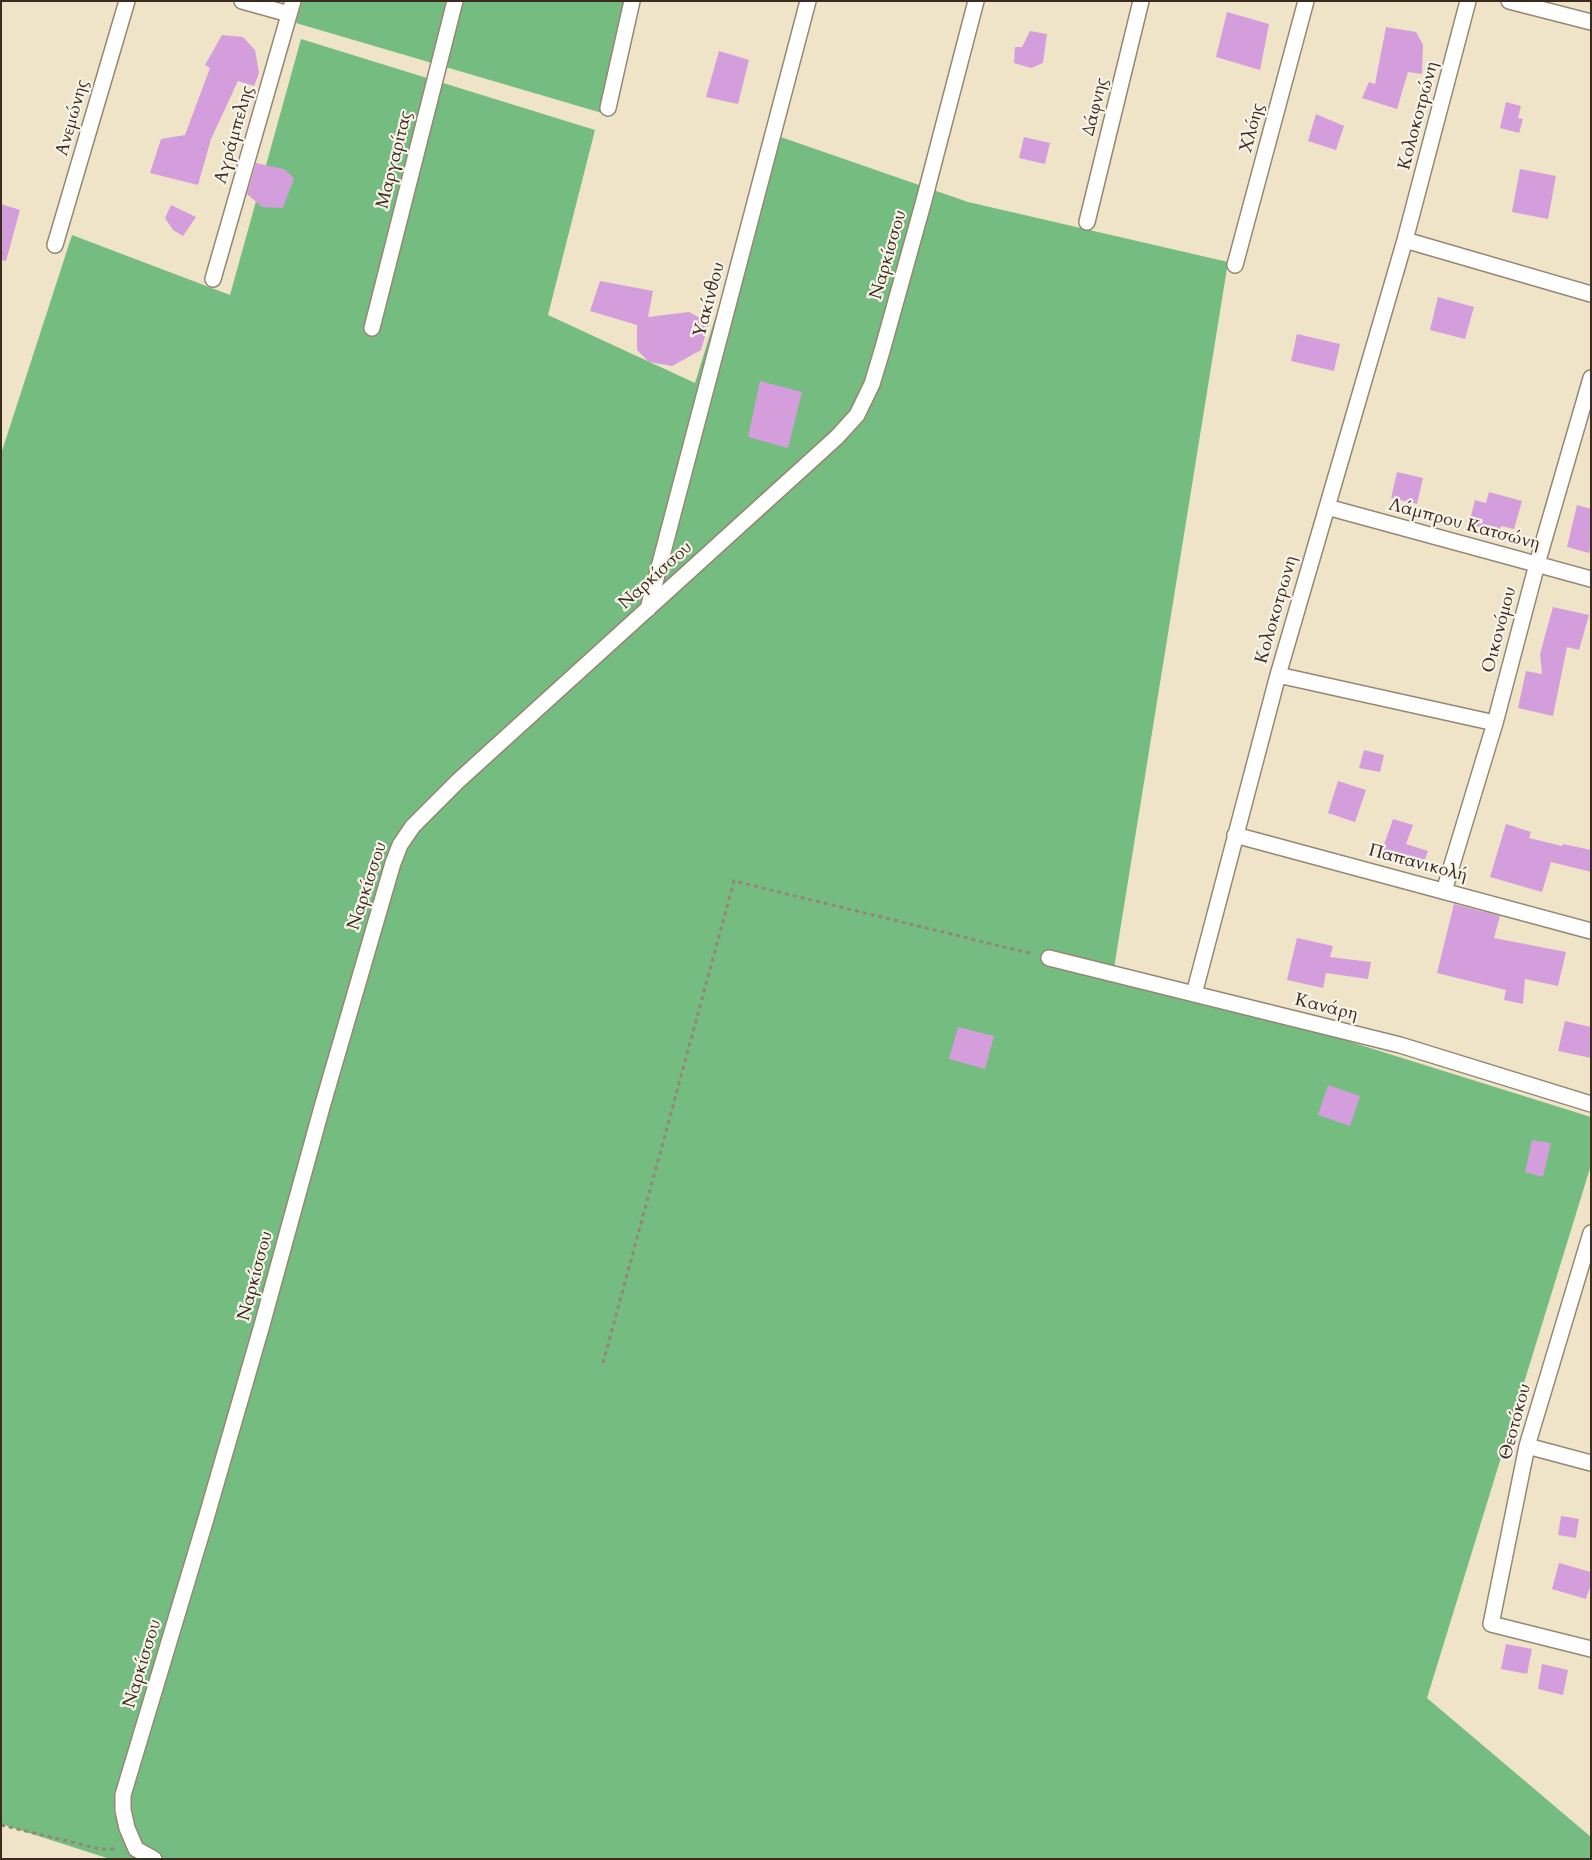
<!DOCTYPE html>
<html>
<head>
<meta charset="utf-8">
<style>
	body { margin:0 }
	#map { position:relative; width:1592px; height:1860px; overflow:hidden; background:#efe4c8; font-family:Cardo,serif }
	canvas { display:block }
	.frame { position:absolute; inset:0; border:2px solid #3b2a1e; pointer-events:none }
</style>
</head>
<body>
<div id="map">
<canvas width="1592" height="1860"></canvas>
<div class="frame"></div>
</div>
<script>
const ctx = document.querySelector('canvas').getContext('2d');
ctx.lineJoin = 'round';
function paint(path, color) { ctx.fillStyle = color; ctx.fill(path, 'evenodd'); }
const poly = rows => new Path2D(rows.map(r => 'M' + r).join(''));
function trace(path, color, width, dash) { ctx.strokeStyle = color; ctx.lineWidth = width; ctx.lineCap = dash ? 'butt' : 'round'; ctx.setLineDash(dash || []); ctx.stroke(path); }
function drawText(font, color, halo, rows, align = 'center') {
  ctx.font = font + ' Cardo,serif'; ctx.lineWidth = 4.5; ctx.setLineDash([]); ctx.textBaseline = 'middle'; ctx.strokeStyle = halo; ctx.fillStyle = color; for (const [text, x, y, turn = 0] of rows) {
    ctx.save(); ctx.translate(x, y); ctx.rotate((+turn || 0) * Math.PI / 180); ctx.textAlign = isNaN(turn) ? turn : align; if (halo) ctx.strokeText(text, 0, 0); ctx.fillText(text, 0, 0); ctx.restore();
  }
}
const forest = poly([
	[302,1,626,1,602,113,296,23],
	[301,39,595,130,548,315,695,383,772,134,968,202,1228,262,1114,968,1591,1117,1591,1165,1427,1698,1591,1837,1591,1859,110,1859,1,1824,1,454,72,235,230,295]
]);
const building = poly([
	[1227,12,1269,24,1260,70,1216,57],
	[1386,27,1416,32,1423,45,1422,74,1408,72,1397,109,1362,98,1369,82,1375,84],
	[1030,31,1047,34,1043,63,1031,68,1014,63,1015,47,1022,47],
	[222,35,243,37,255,50,259,73,254,86,238,81,211,139,198,185,150,173,161,139,185,135,210,68,205,65],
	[719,51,749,60,738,104,706,97],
	[1506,102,1521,106,1518,118,1523,119,1519,133,1500,128],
	[1316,114,1344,126,1336,150,1308,141],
	[1024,137,1050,143,1045,164,1019,158],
	[256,163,284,169,294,178,283,208,262,207,247,194],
	[1520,169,1556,176,1548,219,1512,212],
	[1,204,20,210,6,261,1,260],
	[171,205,196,217,183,236,173,230,165,218],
	[600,281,653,291,648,317,689,312,709,323,701,350,672,366,649,362,637,350,637,325,590,311],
	[1438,297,1474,307,1465,339,1430,330],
	[1297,334,1340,344,1334,371,1291,361],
	[760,381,802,392,788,448,748,437],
	[1397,472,1423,478,1417,504,1391,498],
	[1489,492,1522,501,1514,529,1501,526,1499,532,1469,524,1475,500,1486,503],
	[1577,505,1591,509,1591,544,1589,553,1567,547],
	[1553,607,1589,615,1579,650,1567,647,1553,716,1518,708,1526,671,1542,674,1540,654],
	[1364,750,1384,755,1380,772,1359,768],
	[1338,781,1366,790,1355,822,1328,813],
	[1393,819,1413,825,1406,844,1428,851,1421,870,1380,856],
	[1506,824,1531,832,1529,838,1562,846,1563,844,1591,850,1591,872,1551,862,1542,892,1490,877],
	[1454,904,1500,916,1494,938,1566,952,1558,986,1525,979,1523,1004,1504,1000,1506,990,1437,973],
	[1297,938,1333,946,1330,957,1371,962,1368,979,1326,973,1323,988,1287,980],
	[1565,1021,1591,1027,1591,1058,1558,1051],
	[958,1027,994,1036,985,1069,949,1059],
	[1328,1085,1360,1096,1350,1126,1318,1115],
	[1532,1140,1551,1143,1543,1177,1525,1172],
	[1561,1516,1579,1519,1576,1538,1558,1535],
	[1559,1563,1591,1572,1591,1584,1586,1599,1552,1589],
	[1506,1644,1532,1649,1527,1674,1501,1669],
	[1542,1664,1568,1670,1563,1695,1538,1689]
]);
const path = poly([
	[603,1363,734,881,1033,954],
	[1,1825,100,1849,118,1849]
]);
const street = poly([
	[242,1,289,14],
	[1509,1,1591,22],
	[608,108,632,1],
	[1087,222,1141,1],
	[1405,240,1591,294],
	[55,245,127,1],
	[1235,265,1306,1],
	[213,279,293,1],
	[372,328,455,1],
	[1327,507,1591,579],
	[648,609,808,1],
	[1278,675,1495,723],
	[1235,835,1591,931],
	[1444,891,1495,723,1537,564,1591,378],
	[1049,958,1400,1045,1591,1104],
	[1194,994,1278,675,1405,240,1468,1],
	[1591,1233,1527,1446,1491,1624,1591,1649],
	[1527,1446,1591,1463],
	[154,1859,136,1849,127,1828,123,1810,123,1795,205,1522,262,1325,322,1107,393,863,400,845,413,826,458,781,837,437,857,415,872,384,882,351,923,204,976,1]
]);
const streetNames = [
	["Δάφνης",1096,107,-76],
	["Κολοκοτρώνη",1419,116,-75],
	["Ανεμώνης",73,118,-74],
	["Χλόης",1253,128,-75],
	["Αγράμπελης",235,135,-74],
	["Μαργαρίτας",395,160,-76],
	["Ναρκίσσου",889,255,-74],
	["Υακίνθου",710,300,-75],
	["Λάμπρου Κατσώνη",1464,525,15],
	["Ναρκίσσου",656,576,-42],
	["Κολοκοτρωνη",1277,610,-74],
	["Οικονόμου",1500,630,-75],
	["Παπανικολή",1418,864,15],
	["Ναρκίσσου",368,886,-72],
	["Κανάρη",1326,1008,14],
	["Ναρκίσσου",256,1276,-75],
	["Θεοτόκου",1516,1422,-75],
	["Ναρκίσσου",143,1664,-73]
];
paint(forest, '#75bc80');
paint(building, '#d49edd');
trace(street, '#958773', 18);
trace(path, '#958773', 3, [4, 4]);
trace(street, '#fff', 15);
drawText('18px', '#3b2a1e', '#f7f3e8', streetNames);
</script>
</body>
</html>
